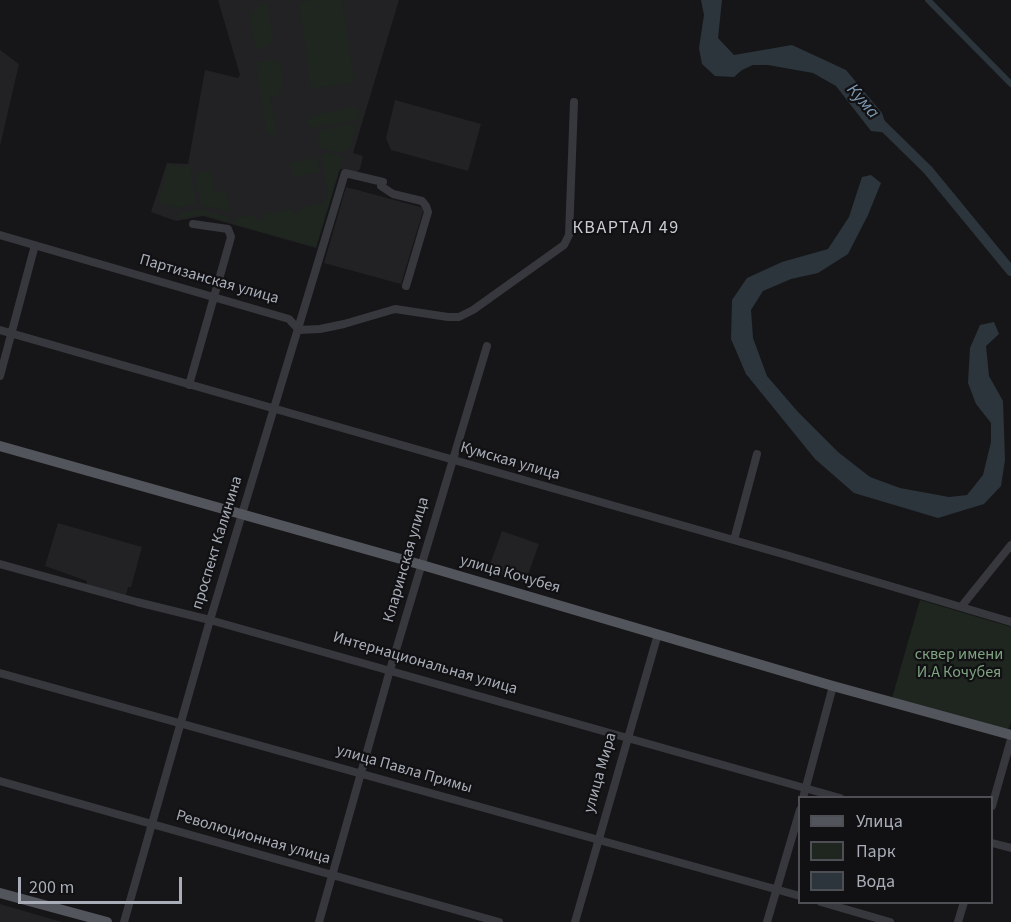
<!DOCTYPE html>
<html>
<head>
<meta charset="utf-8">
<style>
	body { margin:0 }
	#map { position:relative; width:1011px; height:922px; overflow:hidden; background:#161618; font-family:"Source Sans 3",sans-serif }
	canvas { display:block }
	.legend { position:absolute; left:798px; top:796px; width:195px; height:108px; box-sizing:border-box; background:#111113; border:2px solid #4d4f55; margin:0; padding:8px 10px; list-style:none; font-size:18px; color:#a8adb8 }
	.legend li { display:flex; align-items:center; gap:12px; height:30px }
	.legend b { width:30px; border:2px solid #4d4f55 }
	.scale { position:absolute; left:18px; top:877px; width:164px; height:27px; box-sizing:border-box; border:3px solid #a8adb8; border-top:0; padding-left:8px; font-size:18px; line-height:21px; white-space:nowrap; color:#a8adb8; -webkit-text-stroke:4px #111113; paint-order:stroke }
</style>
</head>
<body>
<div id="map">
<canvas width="1011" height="922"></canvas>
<ul class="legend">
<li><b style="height:8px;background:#53555c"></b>Улица</li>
<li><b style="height:16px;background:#1e261f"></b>Парк</li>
<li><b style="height:16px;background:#2c353c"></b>Вода</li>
</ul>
<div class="scale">200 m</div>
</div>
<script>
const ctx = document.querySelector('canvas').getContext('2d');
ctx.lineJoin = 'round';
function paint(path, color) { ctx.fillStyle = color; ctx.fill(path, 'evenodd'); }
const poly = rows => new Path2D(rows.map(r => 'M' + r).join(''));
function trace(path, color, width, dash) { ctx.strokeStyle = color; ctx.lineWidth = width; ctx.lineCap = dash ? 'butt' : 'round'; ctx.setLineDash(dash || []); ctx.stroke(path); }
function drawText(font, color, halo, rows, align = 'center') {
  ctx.font = font + ' "Source Sans 3",sans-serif'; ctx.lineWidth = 4.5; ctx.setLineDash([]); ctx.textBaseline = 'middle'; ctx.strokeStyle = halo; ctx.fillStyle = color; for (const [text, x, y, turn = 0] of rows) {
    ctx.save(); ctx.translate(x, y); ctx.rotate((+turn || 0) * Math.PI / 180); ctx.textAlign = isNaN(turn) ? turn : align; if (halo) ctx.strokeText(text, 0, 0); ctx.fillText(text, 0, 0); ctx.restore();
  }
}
const built = poly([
	[218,0,399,0,353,153,363,156,360,169,356,173,340,169,316,248,203,216,176,221,151,212,167,163,188,164,205,70,238,78,240,75],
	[0,50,19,64,0,146],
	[395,100,481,124,468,171,391,150,386,138],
	[346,187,424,208,401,284,324,263],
	[58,523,142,547,131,587,128,587,126,595,86,585,87,581,45,566],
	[502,531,539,544,525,583,488,570],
	[0,904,62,922,0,922]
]);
const green = poly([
	[310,0,342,0,354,82,311,89,300,4],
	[267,3,273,37,269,46,256,50,250,18,259,5],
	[271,60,281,65,283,86,276,97,270,98,277,134,267,135,256,63],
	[353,107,359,111,360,115,355,120,313,128,306,123,310,116],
	[351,124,356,126,350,148,346,151,341,153,320,148,317,134,320,130],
	[326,153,343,157,316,247,233,224,235,218,255,215,256,220,265,219,264,214,293,209,294,213,302,212,302,207,323,203,328,194,322,156],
	[317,158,320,172,293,177,290,163],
	[168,165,190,167,196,204,175,208,158,201],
	[210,170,214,192,226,190,229,208,228,211,201,205,195,174],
	[199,209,228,217,227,222,203,215,178,219,179,213],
	[920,600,1011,627,1011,721,1008,730,892,698]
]);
const water = poly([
	[701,0,722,0,718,38,734,55,792,45,846,70,882,113,889,133,871,131,836,86,813,73,768,65,753,65,742,70,734,77,715,76,702,64,699,48,704,15],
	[871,175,881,183,868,215,848,254,818,273,791,279,763,291,751,310,753,338,767,376,798,412,838,452,870,477,900,488,949,497,967,495,983,475,991,442,991,423,976,404,968,383,970,348,980,325,994,322,999,334,986,346,989,376,1003,401,1005,460,1001,486,984,504,938,518,854,493,815,459,746,374,731,339,732,300,747,278,782,262,828,249,849,217,862,177]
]);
const canal = poly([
	[928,0,1011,84]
]);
const river = poly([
	[880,123,928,170,1011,271]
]);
const minor = poly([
	[0,235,289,319,299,330,320,329,344,324,395,309,448,317,459,317,473,310,564,245,569,235,574,102],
	[0,330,786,555,1011,622],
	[0,376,35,245],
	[189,385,231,237,228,229,193,224],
	[734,540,757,454],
	[0,564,137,602,210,620,840,798],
	[961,607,1011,545],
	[0,673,800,896],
	[0,781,499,922],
	[803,798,833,686],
	[992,806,1011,739],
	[992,843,1011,848],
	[821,902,890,922],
	[124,922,210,620,345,173,383,182,381,186,393,194,422,201,426,206,428,212,406,286],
	[319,922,390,670,487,346],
	[575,922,658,634],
	[767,922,800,810],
	[958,922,964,902]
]);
const major = poly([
	[0,446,422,565,833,686,1011,735],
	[0,893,107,922]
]);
const streetNames = [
	["Партизанская улица",209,280,16],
	["Кумская улица",510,462,16],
	["проспект Калинина",218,543,-73],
	["Кларинская улица",407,560,-74],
	["улица Кочубея",510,575,16],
	["Интернациональная улица",425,664,16],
	["улица Павла Примы",404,770,16],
	["улица Мира",601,773,-74],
	["Революционная улица",253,838,16]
];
const parkNames = [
	["сквер имени",959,655],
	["И.А Кочубея",959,673]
];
const waterNames = [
	["Кума",862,102,49]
];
const neighbourhoodNames = [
	["КВАРТАЛ 49",626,229]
];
paint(built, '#222225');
paint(green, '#1e261f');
paint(water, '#2c353c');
trace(canal, '#2c353c', 6);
trace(river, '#2c353c', 10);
trace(minor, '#37383d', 8);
trace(major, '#53555c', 10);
drawText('16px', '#a8adb8', '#111113', streetNames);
drawText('16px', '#7fa381', '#111113', parkNames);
drawText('italic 18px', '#7f9bb3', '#111113', waterNames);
ctx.letterSpacing = '1.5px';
drawText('18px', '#c9ccd4', '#111113', neighbourhoodNames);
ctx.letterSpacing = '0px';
</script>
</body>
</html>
